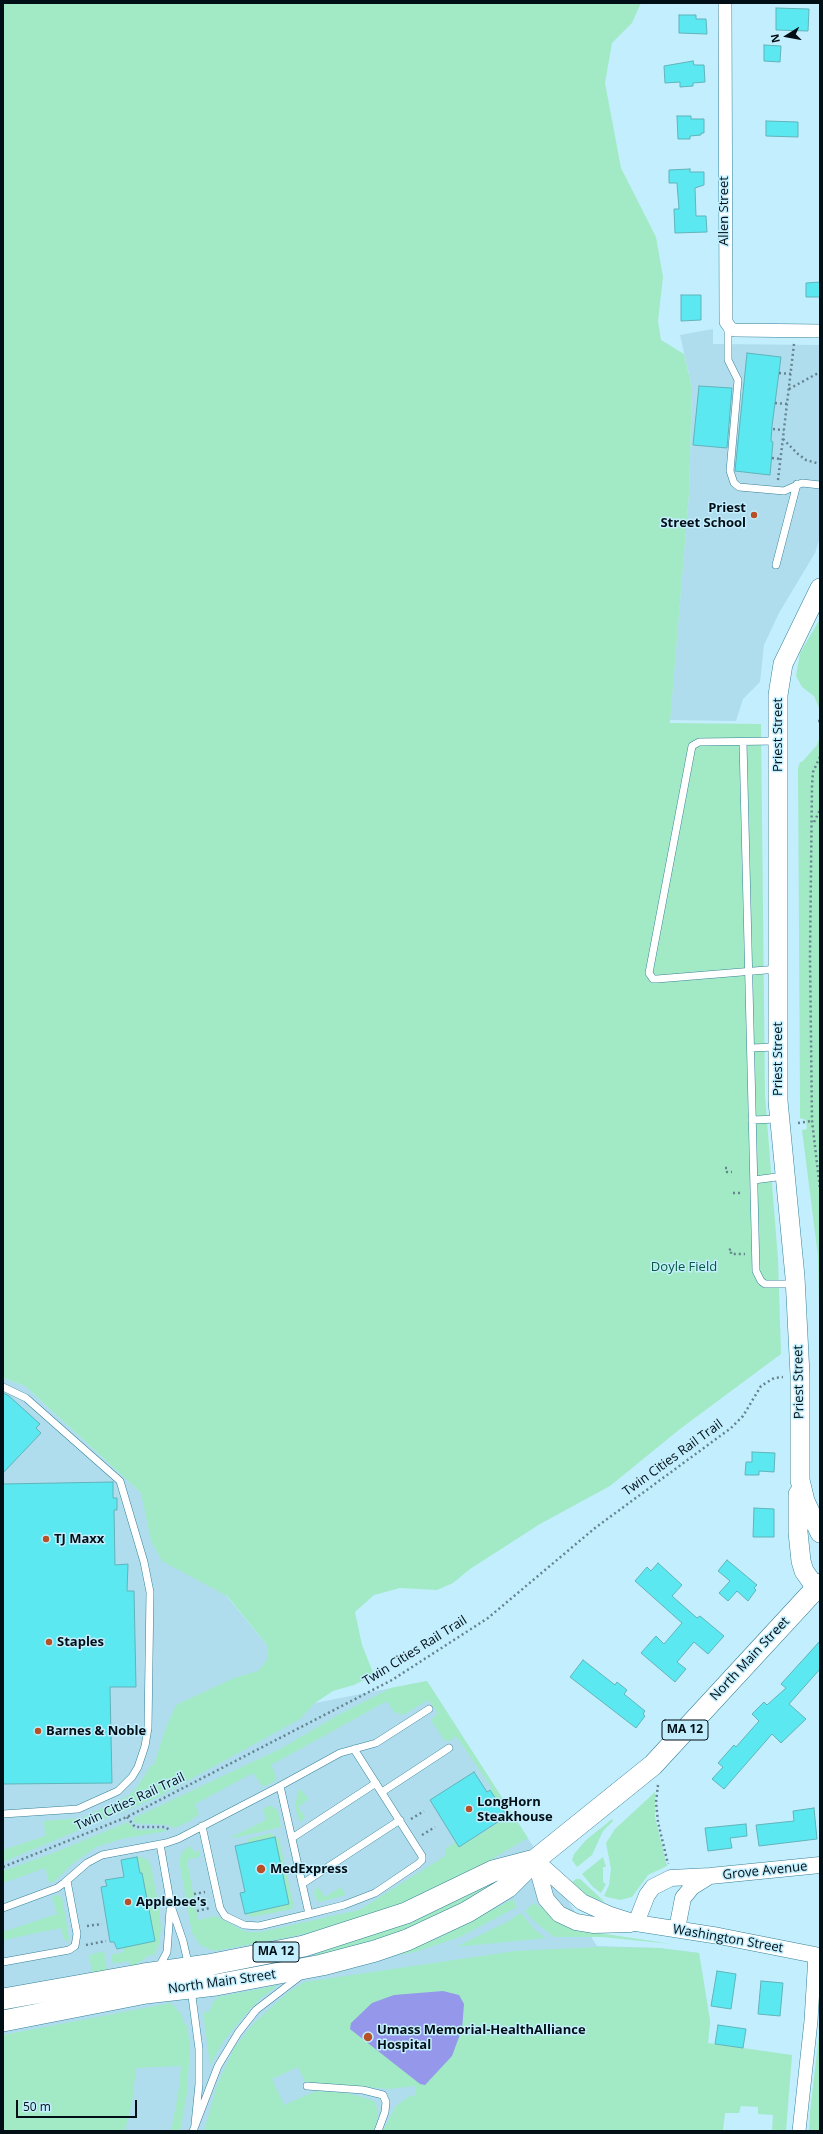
<!DOCTYPE html>
<html>
<head>
<meta charset="utf-8">
<style>
	body { margin:0 }
	#map { position:relative; width:823px; height:2134px; overflow:hidden; background:#c3eefd; font-family:"Open Sans",sans-serif }
	canvas { display:block }
	.frame { position:absolute; inset:0; border:4px solid #000f16; pointer-events:none }
	.north { position:absolute; left:767px; top:16px; width:40px; height:40px; -webkit-text-stroke:3px #c3eefd; paint-order:stroke; rotate:259deg; font-size:11px; font-weight:700; line-height:16px; text-align:center; color:#000f16 }
	.north::after { content:''; display:block; margin:auto; width:14px; height:18px; background:#000f16; clip-path:polygon(50% 0,100% 100%,50% 72%,0 100%) }
	.scale { position:absolute; left:16px; top:2100px; width:121px; height:18px; box-sizing:border-box; border:2px solid #000f16; border-top:0; padding-left:5px; font-size:12px; line-height:14px; white-space:nowrap; color:#000f16; -webkit-text-stroke:3px #c3eefd; paint-order:stroke }
</style>
</head>
<body>
<div id="map">
<canvas width="823" height="2134"></canvas>
<div class="frame"></div>
<div class="north">N</div>
<div class="scale">50 m</div>
</div>
<script>
const ctx = document.querySelector('canvas').getContext('2d');
ctx.lineJoin = 'round';
function paint(path, color) { ctx.fillStyle = color; ctx.fill(path, 'evenodd'); }
const poly = rows => new Path2D(rows.map(r => 'M' + r).join(''));
function trace(path, color, width, dash) { ctx.strokeStyle = color; ctx.lineWidth = width; ctx.lineCap = dash ? 'butt' : 'round'; ctx.setLineDash(dash || []); ctx.stroke(path); }
function drawText(font, color, halo, rows, align = 'center') {
  ctx.font = font + ' "Open Sans",sans-serif'; ctx.lineWidth = 3; ctx.setLineDash([]); ctx.textBaseline = 'middle'; ctx.strokeStyle = halo; ctx.fillStyle = color; for (const [text, x, y, turn = 0] of rows) {
    ctx.save(); ctx.translate(x, y); ctx.rotate((+turn || 0) * Math.PI / 180); ctx.textAlign = isNaN(turn) ? turn : align; if (halo) ctx.strokeText(text, 0, 0); ctx.fillText(text, 0, 0); ctx.restore();
  }
}
const built = poly([
	[713,329,713,344,820,345,820,537,815,553,779,613,764,645,760,682,743,699,736,721,670,720,689,494,692,388,680,335],
	[3,1378,25,1386,141,1493,315,1703,427,1681,597,1946,659,1948,699,1953,710,2021,699,2131,59,2131,26,2031,3,2035]
]);
const green = poly([
	[3,3,641,3,632,23,612,43,605,83,621,168,656,237,663,277,658,321,661,340,684,354,692,388,689,494,670,723,761,724,765,1096,778,1259,781,1354,680,1429,610,1486,540,1524,470,1569,453,1583,437,1590,400,1588,374,1595,355,1612,362,1645,374,1675,354,1685,333,1691,315,1703,300,1719,158,1797,3,1862,3,1850,45,1836,44,1821,82,1818,128,1796,137,1787,151,1765,154,1765,166,1727,176,1705,234,1678,258,1671,267,1660,267,1645,227,1596,162,1561,151,1541,141,1493,25,1386,3,1378],
	[820,619,820,710,814,696,802,687,796,676,800,653],
	[820,736,820,1366,818,1256,802,1130,807,1129,806,1120,800,1118,800,1099,798,768,800,762,802,762,817,745],
	[427,1681,528,1838,470,1872,398,1905,323,1930,295,1936,215,1951,201,1946,192,1933,179,1860,183,1851,191,1846,194,1852,199,1851,200,1855,199,1857,187,1860,198,1920,216,1916,246,1932,261,1932,359,1910,445,1856,445,1849,456,1842,460,1847,508,1817,490,1790,492,1788,456,1736,450,1741,444,1740,431,1720,438,1713,428,1700,403,1715,394,1712,387,1701,271,1765,276,1776,275,1781,263,1787,253,1773,195,1804,199,1814,190,1821,179,1826,174,1828,168,1825,134,1823,134,1818,282,1748,340,1714,391,1688],
	[300,1789,309,1799,298,1807,305,1817,301,1822,299,1820,295,1806,298,1791],
	[655,1792,655,1817,667,1866,648,1875,632,1897,620,1900,607,1897,604,1896,609,1885,611,1869,606,1843,615,1829],
	[270,1805,278,1811,281,1827,234,1838,231,1837,266,1820,263,1809],
	[612,1819,613,1821,603,1831,592,1855,577,1867,572,1860,574,1854,586,1840],
	[128,1822,136,1830,163,1829,167,1831,121,1839,96,1847,72,1864,55,1881,49,1883,45,1868,3,1883,3,1871,56,1852],
	[271,1833,279,1839,294,1907,292,1909,252,1917,245,1914,289,1904,275,1837,247,1843,247,1839],
	[137,1857,141,1857,148,1860,151,1867,159,1907,161,1929,159,1944,154,1956,151,1954,136,1965,130,1966,129,1961,113,1964,111,1955,124,1952,124,1948,155,1941,142,1873,140,1873],
	[603,1857,606,1867,603,1867,603,1882,606,1884,601,1893,593,1887,582,1874],
	[576,1879,580,1879,605,1902,588,1897,571,1883],
	[495,1881,496,1883,467,1902,402,1931,379,1940,309,1958,320,1952,425,1914],
	[318,1887,325,1897,341,1887,346,1895,319,1902,315,1898,314,1892],
	[56,1895,62,1897,69,1938,68,1942,64,1939,61,1928,3,1940,3,1932,57,1914,52,1898],
	[513,1899,517,1907,460,1937,415,1952,382,1958,422,1945,446,1934],
	[534,1903,579,1930,672,1944,602,1937,554,1937,534,1921,525,1911],
	[521,1913,535,1930,546,1938,456,1947,507,1922],
	[597,1947,659,1948,699,1953,710,2021,708,2043,792,2055,786,2131,772,2131,773,2115,758,2114,758,2107,741,2106,739,2113,725,2113,723,2131,383,2131,395,2107,408,2097,416,2095,415,2086,388,2089,305,2082,298,2067,272,2079,284,2105,316,2091,347,2093,369,2099,375,2102,378,2110,376,2125,372,2131,204,2131,217,2085,234,2048,254,2023,287,1993,304,1982,515,1951],
	[104,1951,107,1970,92,1973,89,1955],
	[279,1985,261,1998,243,2017,223,2042,210,2065,203,2012,209,2012,213,2002,218,1997],
	[171,2003,181,2014,185,2025,187,2025,190,2047,187,2094,180,2131,171,2131,179,2088,181,2066,136,2068,132,2103,125,2131,3,2131,3,2035],
	[820,2027,820,2131,809,2131,810,2112]
]);
const water = poly([
	[443,1991,459,1995,464,2004,462,2029,452,2056,425,2085,420,2084,350,2029,351,2023,372,2003,394,1995]
]);
const building = poly([
	[776,8,809,9,808,31,776,30,776,8],
	[679,15,696,15,696,19,706,19,707,34,679,33,679,15],
	[764,45,781,46,780,62,764,61,764,45],
	[693,61,694,65,704,65,705,82,693,83,693,86,680,87,680,82,665,83,664,66,693,61],
	[677,116,691,116,691,119,704,119,704,133,701,133,701,135,690,136,690,139,678,139,677,116],
	[766,121,798,122,798,137,766,136,766,121],
	[690,169,690,172,704,172,704,185,695,188,696,216,706,216,707,232,675,233,674,209,679,209,677,183,669,183,669,170,690,169],
	[820,282,820,297,806,297,806,283,820,282],
	[681,295,701,295,701,320,681,321,681,295],
	[747,353,781,357,772,426,771,441,773,442,770,475,735,471,747,353],
	[699,386,732,388,727,448,693,445,699,386],
	[3,1393,9,1396,40,1424,36,1428,41,1433,3,1473,3,1393],
	[752,1452,775,1453,774,1472,759,1471,759,1475,745,1475,746,1462,752,1462,752,1452],
	[113,1482,113,1498,117,1498,117,1510,114,1510,115,1565,128,1564,127,1591,134,1591,136,1687,110,1687,112,1783,3,1784,3,1484,113,1482],
	[754,1508,774,1509,774,1537,753,1537,754,1508],
	[727,1560,757,1585,754,1588,756,1590,748,1601,737,1591,728,1601,719,1593,730,1581,718,1571,727,1560],
	[658,1563,682,1585,672,1596,697,1618,700,1616,724,1636,708,1654,694,1642,677,1662,686,1669,675,1682,641,1653,656,1636,664,1644,682,1623,635,1581,647,1567,651,1571,658,1563],
	[820,1641,820,1669,789,1704,806,1719,781,1743,772,1734,724,1789,712,1779,723,1767,718,1763,734,1745,736,1747,759,1721,752,1714,764,1702,767,1705,786,1688,781,1684,820,1641],
	[583,1660,615,1685,617,1682,627,1690,624,1694,645,1711,643,1714,645,1716,636,1728,570,1677,583,1660],
	[474,1772,487,1792,490,1790,507,1816,459,1847,430,1800,474,1772],
	[814,1808,817,1839,759,1846,756,1825,794,1821,793,1811,814,1808],
	[746,1824,747,1836,730,1838,732,1848,708,1851,705,1828,746,1824],
	[275,1837,289,1904,245,1914,240,1893,245,1892,235,1846,275,1837],
	[137,1857,140,1873,142,1873,155,1941,117,1949,114,1942,110,1942,101,1887,107,1886,105,1880,124,1877,121,1860,137,1857],
	[717,1971,736,1974,731,2009,711,2006,717,1971],
	[761,1981,783,1983,780,2016,758,2014,761,1981],
	[718,2025,746,2029,743,2048,715,2044,718,2025]
]);
const path = poly([
	[779,373,791,374],
	[789,389,820,372],
	[775,403,787,404],
	[773,429,784,430],
	[783,439,798,454,806,460,820,464],
	[772,458,781,459],
	[778,480,794,344],
	[818,721,820,721],
	[820,757,813,772,812,785,810,956,812,1121,820,1189],
	[814,822,820,810],
	[798,1123,812,1121],
	[725,1168,727,1168,727,1172,732,1172],
	[733,1193,743,1193],
	[729,1250,731,1249,731,1254,745,1254],
	[658,1785,656,1802,658,1822,668,1864],
	[127,1817,135,1827,166,1827,170,1831],
	[411,1819,424,1811],
	[422,1835,435,1827],
	[3,1867,127,1817,392,1680,488,1618,595,1528,731,1428,743,1416,761,1386,774,1378,783,1377],
	[194,1894,205,1892],
	[197,1911,210,1908],
	[87,1926,102,1924],
	[86,1945,106,1941]
]);
const service = poly([
	[728,326,728,360,738,380,730,471,734,483,739,487,784,491,802,483,820,485],
	[776,565,797,484],
	[778,741,699,742,692,746,649,973,653,979,657,979,778,969],
	[743,742,756,1271,761,1281,765,1284,795,1284],
	[751,1048,776,1047],
	[752,1120,778,1119],
	[754,1180,784,1176],
	[3,1387,26,1398,120,1481,144,1562,150,1592,148,1728,145,1746,138,1767,132,1777,118,1791,78,1809,3,1814],
	[280,1786,309,1914],
	[382,1792,449,1748],
	[202,1826,220,1908,225,1916,244,1925,259,1926,309,1914,344,1905,375,1893,418,1864,422,1860,422,1856,354,1749],
	[292,1838,376,1783],
	[160,1844,171,1906,183,1941,189,1967],
	[302,1884,400,1820],
	[3,1908,57,1888,64,1883,87,1863,102,1855,166,1843,178,1839,280,1786,340,1753,376,1743,429,1709],
	[3,1962,69,1950,75,1946,77,1934,67,1881],
	[159,1967,167,1952,170,1910],
	[191,1989,199,2049,199,2084,195,2124],
	[307,2086,363,2090,383,2095,386,2102,385,2112,378,2131],
	[193,2131,218,2066,238,2033,256,2010,299,1977]
]);
const minor = poly([
	[725,3,726,322,731,329,735,330,820,331],
	[799,2131,811,2021,815,1955]
]);
const tertiary = poly([
	[535,1860,582,1902,608,1914,636,1923,719,1936,820,1956],
	[535,1860,546,1899,559,1914,576,1922,594,1925,631,1924],
	[636,1923,647,1895,653,1887,671,1878,710,1876,820,1865],
	[677,1929,683,1898,692,1887,708,1877]
]);
const secondary = poly([
	[820,588,783,664,778,695,778,1101,795,1277,800,1375,800,1480,805,1501,820,1533],
	[798,1494,798,1532,801,1561,804,1571,816,1588]
]);
const primary = poly([
	[3,1999,144,1974,208,1965,304,1946,406,1913,493,1871,535,1860],
	[3,2021,146,1993,216,1985,322,1965,375,1951,407,1940,467,1912,508,1887,535,1860,653,1765,820,1584]
]);
const markers = [
	[754,515,4,"#b75026"],
	[46,1539,4,"#b75026"],
	[49,1642,4,"#b75026"],
	[38,1731,4,"#b75026"],
	[469,1809,4,"#b75026"],
	[261,1869,5,"#b75026"],
	[128,1902,4,"#b75026"],
	[368,2037,5,"#b75026"]
];
const shields = [
	[685,1730,46],
	[276,1952,46]
];
const shieldNames = [
	["MA 12",685,1730],
	["MA 12",276,1952]
];
const streetNames = [
	["Allen Street",724,211,-90],
	["Priest Street",778,735,-90],
	["Priest Street",778,1059,-90],
	["Priest Street",799,1382,-91],
	["Twin Cities Rail Trail",673,1458,-36],
	["Twin Cities Rail Trail",415,1651,-32],
	["North Main Street",750,1659,-47],
	["Twin Cities Rail Trail",130,1802,-25],
	["Grove Avenue",765,1871,-6],
	["Washington Street",728,1939,10],
	["North Main Street",222,1982,-8]
];
const poiNames = [
	["Priest",746,508,"right"],
	["Street School",746,523,"right"],
	["TJ Maxx",54,1539],
	["Staples",57,1642],
	["Barnes & Noble",46,1731],
	["LongHorn",477,1802],
	["Steakhouse",477,1817],
	["MedExpress",270,1869],
	["Applebee's",136,1902],
	["Umass Memorial-HealthAlliance",377,2030],
	["Hospital",377,2045]
];
const parkNames = [
	["Doyle Field",684,1267]
];
paint(built, '#afddee');
paint(green, '#a2eac5');
paint(water, '#9497ea');
paint(building, '#5be8f1');
trace(building, '#61b4ba', 1);
trace(service, '#368198', 8);
trace(minor, '#368198', 14);
trace(tertiary, '#368198', 17);
trace(secondary, '#368198', 20);
trace(primary, '#368198', 22);
trace(path, '#66848f', 2.5, [2, 3]);
trace(service, '#fff', 7);
trace(minor, '#fff', 13);
trace(tertiary, '#fff', 16);
trace(secondary, '#fff', 19);
trace(primary, '#fff', 21);
for (const [x, y, r, color] of markers) { const dot = new Path2D(); dot.arc(x, y, r, 0, 2 * Math.PI); ctx.fillStyle = color; ctx.fill(dot); trace(dot, '#c3eefd', 1.5); }
for (const [x, y, w] of shields) { const box = new Path2D(); box.roundRect(x - w / 2, y - 10, w, 20, 3); ctx.fillStyle = '#c3eefd'; ctx.fill(box); trace(box, '#000f16', 1); }
drawText('bold 12px', '#000f16', null, shieldNames);
drawText('13px', '#000f16', '#c3eefd', streetNames);
drawText('bold 13px', '#000f16', '#c3eefd', poiNames, 'left');
drawText('13px', '#045a3b', '#c3eefd', parkNames);
</script>
</body>
</html>
